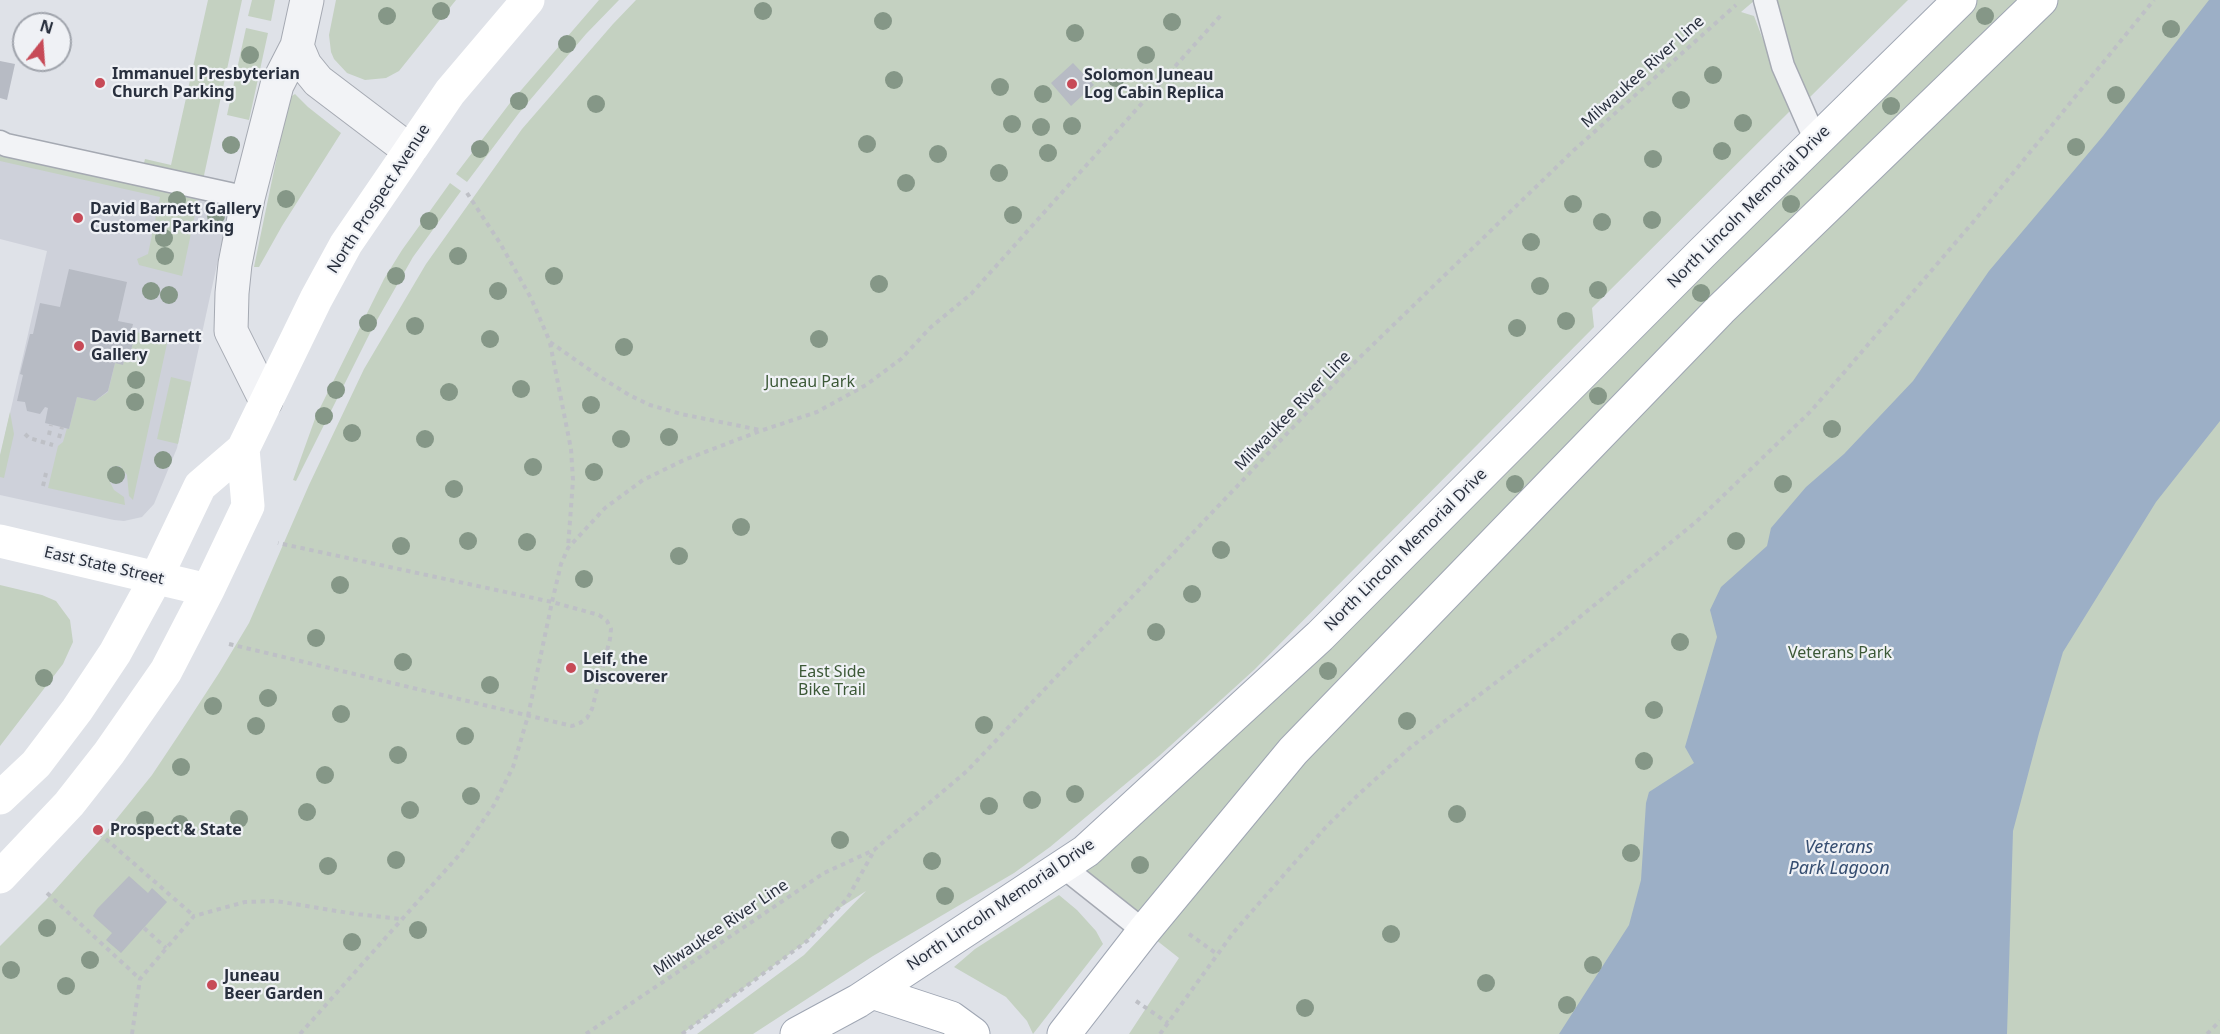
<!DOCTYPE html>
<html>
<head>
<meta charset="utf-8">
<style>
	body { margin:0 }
	#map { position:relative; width:2220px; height:1034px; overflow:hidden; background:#dfe2e8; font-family:"Noto Sans",sans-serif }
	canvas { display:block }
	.north { position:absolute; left:12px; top:12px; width:60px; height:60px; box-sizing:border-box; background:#eff1f5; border:2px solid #a0a4ac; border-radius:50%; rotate:17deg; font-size:16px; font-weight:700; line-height:24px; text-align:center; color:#29303e }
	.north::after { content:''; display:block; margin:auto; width:21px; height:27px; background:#c74a57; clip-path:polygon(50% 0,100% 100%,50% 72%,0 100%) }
</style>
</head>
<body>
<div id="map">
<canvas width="2220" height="1034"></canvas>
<div class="north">N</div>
</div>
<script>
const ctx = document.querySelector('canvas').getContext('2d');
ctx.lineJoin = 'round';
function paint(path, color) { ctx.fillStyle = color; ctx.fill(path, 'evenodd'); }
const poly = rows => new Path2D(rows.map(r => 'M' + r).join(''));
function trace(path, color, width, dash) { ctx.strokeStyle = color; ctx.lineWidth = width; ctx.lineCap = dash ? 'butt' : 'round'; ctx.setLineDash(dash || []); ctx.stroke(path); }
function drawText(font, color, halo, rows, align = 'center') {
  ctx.font = font + ' "Noto Sans",sans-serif'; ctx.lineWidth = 4.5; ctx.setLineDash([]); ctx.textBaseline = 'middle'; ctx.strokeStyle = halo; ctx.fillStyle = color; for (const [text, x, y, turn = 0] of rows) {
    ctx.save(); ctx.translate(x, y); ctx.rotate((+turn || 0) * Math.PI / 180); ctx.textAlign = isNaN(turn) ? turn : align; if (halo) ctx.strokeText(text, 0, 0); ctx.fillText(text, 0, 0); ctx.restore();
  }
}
const built = poly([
	[0,156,168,191,209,202,228,214,177,448,154,504,142,517,124,521,114,520,0,495,0,457,47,251,0,239]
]);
const green = poly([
	[208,0,242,0,203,180,144,163,145,159,171,165],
	[252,0,275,0,271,21,248,16],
	[336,0,456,0,399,71,386,78,365,80,347,73,334,59,331,52,329,35],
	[599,0,619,0,586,34,519,113,467,182,456,174,510,103],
	[636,0,1755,0,1741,12,1754,16,1790,111,1592,308,1594,327,1254,670,1159,756,1050,847,1014,873,873,956,753,1034,697,1034,804,955,866,891,835,911,807,941,682,1034,0,1034,0,946,46,900,98,842,152,775,180,733,219,673,249,623,309,485,364,369,426,264,522,129,613,24],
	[1770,0,1908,0,1808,99],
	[1960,0,2220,0,2220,1034,1129,1034,1179,958,1062,866],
	[246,28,268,33,249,120,227,115],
	[295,94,308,107,341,133,282,226,259,267,254,267,289,98],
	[0,156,168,191,198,200,182,276,139,265,137,259,148,254,160,197,0,161],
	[450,183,461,191,413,257,373,327,296,481,293,480,316,416,384,279,402,250],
	[131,331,168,339,133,500,129,496,127,475,120,466,111,467,108,478,114,490,124,497,125,505,48,488,58,446,63,442,67,428,69,429,77,397,95,401,108,392,115,363,123,364,125,355,131,351,133,342,130,337],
	[171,377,191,382,178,444,157,439],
	[10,412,14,434,4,478,0,477,0,455],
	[0,585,42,595,56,601,70,620,73,642,63,664,0,746],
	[1059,895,1077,910,1096,931,1103,944,1033,1034,1027,1021,1006,997,954,967,975,949]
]);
const water = poly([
	[2209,0,2220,0,2220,421,2156,502,2063,652,2039,733,2013,831,2007,1034,1559,1034,1629,925,1641,880,1646,803,1649,792,1694,763,1685,747,1717,637,1710,610,1721,587,1767,546,1771,528,1806,487,1844,454,1913,381,1989,271,2103,136]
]);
const building = poly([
	[0,61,15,64,7,100,0,98],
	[1073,63,1094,85,1071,106,1051,83],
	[69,269,127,282,118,321,133,324,130,337,133,342,131,351,125,355,123,365,115,363,108,391,95,401,77,397,69,429,45,423,48,408,45,407,40,414,27,411,25,402,17,401,23,375,20,374,30,334,33,334,40,303,60,307],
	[129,876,148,893,152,888,167,902,121,953,106,940,112,933,93,916,97,909]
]);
const path = poly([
	[467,193,500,243,531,298,550,342,597,375,629,395,650,405,681,414,760,430],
	[171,290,176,292],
	[550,343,571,449,573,480,568,548],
	[25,434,29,438,53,445],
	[49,435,51,425],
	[59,438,62,427],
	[43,486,46,473],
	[229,644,572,726,580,723,587,718,592,709,610,639,611,629,607,621,599,615,552,602,278,543],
	[99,833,194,916],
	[47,893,140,979],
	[144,928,166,948],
	[1189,934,1217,954],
	[1136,1001,1168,1023],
	[132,1034,140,979,194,916,245,902,276,901,355,914,402,919],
	[300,1034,460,854,494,805,513,767,528,716,552,602,561,564,568,548,605,508,643,480,684,460,760,431,817,412,866,385,901,359,931,327,971,294,1222,14],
	[586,1034,824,873,874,850,967,771,1352,365,1574,150,1736,5],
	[682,1034,807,941,847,899,874,851],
	[1160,1034,1233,933,1325,828,1359,794,1411,747,1553,639,1697,521,1811,411,1974,221,2154,0],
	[2207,1034,2220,1021]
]);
const lane = poly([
	[1765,0,1783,66,1816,141],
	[0,142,6,145,248,198],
	[1062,866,1144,931]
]);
const street = poly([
	[307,0,297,46,305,65,318,81,409,150],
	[266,401,231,331,232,293,235,264,248,198,277,85,297,46]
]);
const secondary = poly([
	[0,541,208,590],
	[0,798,36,764,77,710,115,653,156,578,200,486,243,449,316,299,346,244,450,92,528,0],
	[0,877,69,804,109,753,166,671,208,590,248,506,243,449]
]);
const primary = poly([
	[872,992,951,1018,973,1034],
	[797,1034,858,1001,1086,851,1320,636,1702,253,1960,0],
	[1064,1034,1144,931,1293,751,1720,310,2041,0]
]);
const trees = [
	[441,11],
	[763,11],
	[387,16],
	[1985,16],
	[883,21],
	[1172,22],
	[2171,29],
	[1075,33],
	[567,44],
	[250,55],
	[1146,55],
	[1713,75],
	[1116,78],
	[894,80],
	[1000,87],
	[1043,94],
	[2116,95],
	[1681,100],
	[519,101],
	[596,104],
	[1891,106],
	[1743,123],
	[1012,124],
	[1072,126],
	[1041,127],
	[867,144],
	[231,145],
	[2076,147],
	[480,149],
	[1722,151],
	[1048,153],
	[938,154],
	[1653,159],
	[999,173],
	[906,183],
	[286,199],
	[177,200],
	[1573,204],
	[1791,204],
	[1013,215],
	[216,216],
	[1652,220],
	[429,221],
	[1602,222],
	[164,238],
	[1531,242],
	[165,256],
	[458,256],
	[396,276],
	[554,276],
	[879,284],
	[1540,286],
	[1598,290],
	[151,291],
	[498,291],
	[1701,293],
	[169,295],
	[1566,321],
	[368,323],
	[415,326],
	[1517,328],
	[490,339],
	[819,339],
	[624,347],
	[136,380],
	[521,389],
	[336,390],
	[449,392],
	[1598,396],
	[135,402],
	[591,405],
	[324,416],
	[1832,429],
	[352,433],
	[669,437],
	[425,439],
	[621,439],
	[163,460],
	[533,467],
	[594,472],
	[116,475],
	[1515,484],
	[1783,484],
	[454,489],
	[741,527],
	[468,541],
	[1736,541],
	[527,542],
	[401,546],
	[1221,550],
	[679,556],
	[584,579],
	[340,585],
	[1192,594],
	[1156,632],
	[316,638],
	[1680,642],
	[403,662],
	[1328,671],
	[44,678],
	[490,685],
	[268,698],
	[213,706],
	[1654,710],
	[341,714],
	[1407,721],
	[984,725],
	[256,726],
	[465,736],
	[398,755],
	[1644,761],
	[181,767],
	[325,775],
	[1075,794],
	[471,796],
	[1032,800],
	[989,806],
	[410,810],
	[307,812],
	[1457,814],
	[239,819],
	[145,820],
	[180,824],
	[840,840],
	[1631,853],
	[396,860],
	[932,861],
	[1140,865],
	[328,866],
	[945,896],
	[47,928],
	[418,930],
	[1391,934],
	[352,942],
	[90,960],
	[1593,965],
	[11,970],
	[1486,983],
	[66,986],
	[1567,1005],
	[1305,1008]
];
const markers = [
	[100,83,6,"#c74a57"],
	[1072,84,6,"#c74a57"],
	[78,218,6,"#c74a57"],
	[79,346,6,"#c74a57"],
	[571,668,6,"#c74a57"],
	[98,830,6,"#c74a57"],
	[212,985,6,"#c74a57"]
];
const streetNames = [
	["Milwaukee River Line",1643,72,-42],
	["North Prospect Avenue",379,199,-57],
	["North Lincoln Memorial Drive",1749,207,-45],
	["Milwaukee River Line",1293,411,-46],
	["North Lincoln Memorial Drive",1406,550,-45],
	["East State Street",104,566,13],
	["North Lincoln Memorial Drive",1001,905,-34],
	["Milwaukee River Line",721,928,-34]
];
const poiNames = [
	["Immanuel Presbyterian",112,74],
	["Church Parking",112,92],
	["Solomon Juneau",1084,75],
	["Log Cabin Replica",1084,93],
	["David Barnett Gallery",90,209],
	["Customer Parking",90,227],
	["David Barnett",91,337],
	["Gallery",91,355],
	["Leif, the",583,659],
	["Discoverer",583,677],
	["Prospect & State",110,830],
	["Juneau",224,976],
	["Beer Garden",224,994]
];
const parkNames = [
	["Juneau Park",810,382],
	["Veterans Park",1840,653],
	["East Side",832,672],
	["Bike Trail",832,690]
];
const waterNames = [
	["Veterans",1839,848],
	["Park Lagoon",1839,869]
];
paint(built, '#ced1da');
paint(green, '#c4d1c1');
paint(water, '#9cafc6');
paint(building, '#b7bbc4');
trace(lane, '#a5a9b2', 25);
trace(street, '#a5a9b2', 35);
trace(primary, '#9fa6b3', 35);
trace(path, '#bec0c6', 4, [4.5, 4.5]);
trace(lane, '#f2f3f6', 22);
trace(street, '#f2f3f6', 33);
trace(secondary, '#fff', 33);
trace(primary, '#fff', 33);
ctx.fillStyle = '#859787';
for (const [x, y] of trees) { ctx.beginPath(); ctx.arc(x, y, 9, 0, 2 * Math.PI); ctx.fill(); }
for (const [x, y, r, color] of markers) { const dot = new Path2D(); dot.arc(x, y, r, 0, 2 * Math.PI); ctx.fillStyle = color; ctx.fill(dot); trace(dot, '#eff1f5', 2); }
drawText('16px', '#29303e', '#eff1f5', streetNames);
drawText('bold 16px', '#29303e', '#eff1f5', poiNames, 'left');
drawText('16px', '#3c5937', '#eff1f5', parkNames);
drawText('italic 18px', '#354d70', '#eff1f5', waterNames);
</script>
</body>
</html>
